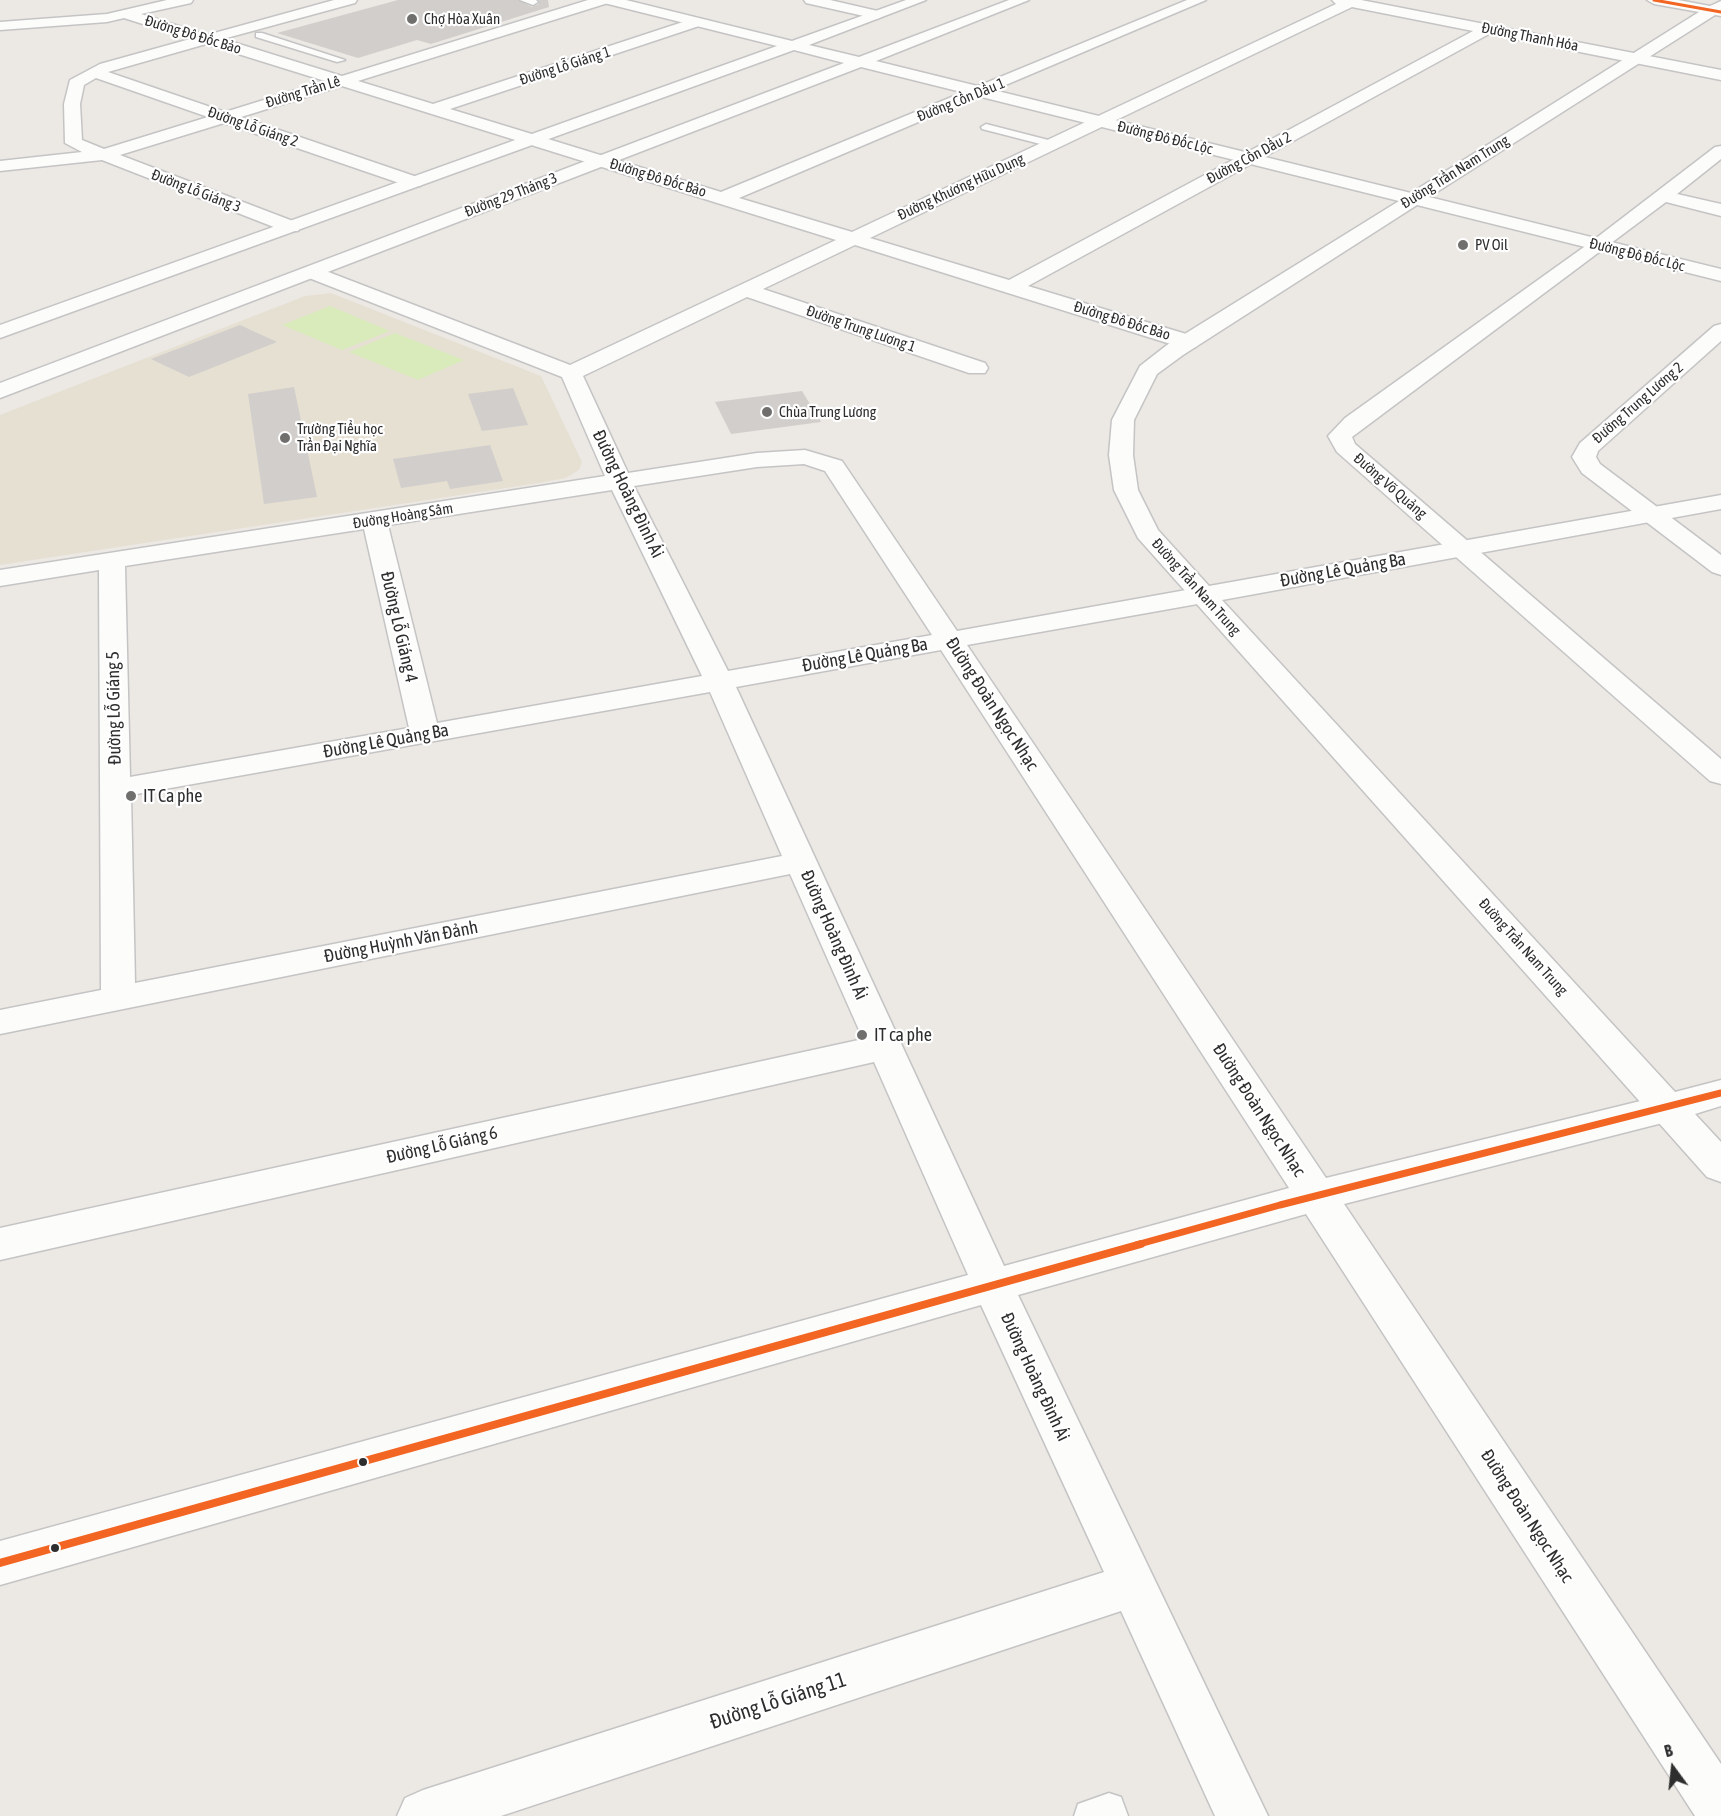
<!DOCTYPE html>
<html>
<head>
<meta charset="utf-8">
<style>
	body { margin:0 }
	#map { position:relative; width:1721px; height:1816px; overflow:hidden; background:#ece8e4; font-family:"Asap Condensed",sans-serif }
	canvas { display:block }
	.north { position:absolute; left:1643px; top:1738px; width:60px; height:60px; -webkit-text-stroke:4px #fff; paint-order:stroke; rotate:345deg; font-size:16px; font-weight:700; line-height:24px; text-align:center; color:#2e2e2e }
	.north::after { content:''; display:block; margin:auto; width:21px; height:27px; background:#2e2e2e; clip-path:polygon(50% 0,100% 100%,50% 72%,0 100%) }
</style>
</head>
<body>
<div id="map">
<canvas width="1721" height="1816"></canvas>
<div class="north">B</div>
</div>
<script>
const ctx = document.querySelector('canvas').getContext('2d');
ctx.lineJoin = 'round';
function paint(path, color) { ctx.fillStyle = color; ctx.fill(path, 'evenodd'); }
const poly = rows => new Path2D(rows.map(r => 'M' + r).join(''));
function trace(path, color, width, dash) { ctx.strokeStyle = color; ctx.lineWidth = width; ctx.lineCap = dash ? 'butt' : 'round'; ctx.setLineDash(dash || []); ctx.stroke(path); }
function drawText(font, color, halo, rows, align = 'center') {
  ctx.font = font + ' "Asap Condensed",sans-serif'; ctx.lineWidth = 4.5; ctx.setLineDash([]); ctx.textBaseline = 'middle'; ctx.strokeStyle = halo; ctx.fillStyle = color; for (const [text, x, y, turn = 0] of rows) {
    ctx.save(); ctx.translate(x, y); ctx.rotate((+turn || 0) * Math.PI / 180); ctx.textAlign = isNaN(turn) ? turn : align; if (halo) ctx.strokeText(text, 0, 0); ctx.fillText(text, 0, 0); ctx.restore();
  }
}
const education = poly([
	[331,293,541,376,582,462,579,470,566,478,539,483,0,565,0,415,305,296]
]);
const pitch = poly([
	[330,306,390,331,342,350,282,325],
	[395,333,464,360,418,380,349,352]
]);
const building = poly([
	[398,0,518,0,532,7,539,4,539,0,548,0,549,7,431,44,417,40,358,58,277,33],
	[240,325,277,342,189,377,151,359],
	[294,387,317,497,264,504,248,394],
	[513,388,528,425,482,431,468,394],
	[802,391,821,422,731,434,715,402],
	[490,445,503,481,450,489,447,481,401,488,393,459]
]);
const lane = poly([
	[520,0,536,0,538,2,533,5,520,0],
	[256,33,262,33,345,60,337,62,256,37,256,33],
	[986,124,1056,142,1057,144,1052,147,982,129,981,127,986,124],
	[1109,1793,1121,1797,1128,1816,1074,1816,1078,1804,1109,1793]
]);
const street = poly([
	[167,0,193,0,191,3,141,14,207,35,334,0,357,0,355,3,223,39,342,76,588,0,610,0,608,3,358,81,433,104,692,19,702,19,704,22,702,25,450,109,721,192,1187,0,1206,0,739,198,852,232,1336,4,1332,0,1361,0,1721,70,1721,80,1489,34,1028,286,1196,337,1199,342,1196,347,1180,347,855,245,763,289,985,363,988,368,985,373,969,373,747,297,583,376,628,473,757,453,805,450,842,461,957,631,1203,587,1212,589,1216,595,1212,601,1203,603,967,645,1326,1178,1669,1094,1682,1098,1688,1108,1682,1118,1344,1204,1721,1764,1721,1816,1695,1816,1306,1214,1018,1295,1268,1816,1215,1816,1121,1611,501,1816,397,1816,405,1798,423,1790,1104,1572,981,1305,0,1585,0,1541,968,1275,874,1062,0,1260,0,1228,863,1039,790,874,0,1034,0,1010,101,990,99,570,0,586,0,570,605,476,562,377,304,276,301,272,304,268,318,268,570,365,836,240,342,86,241,117,420,178,423,182,420,186,408,186,224,123,120,155,298,223,300,227,298,231,284,231,102,160,0,171,0,161,82,152,65,143,64,104,70,80,100,64,190,39,124,18,107,22,0,30,0,22,107,14,167,0],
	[1352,7,1473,31,1009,280,870,238,1352,7],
	[206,44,325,81,225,112,108,72,206,44],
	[96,78,208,117,104,149,82,140,80,104,84,85,96,78],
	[804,464,825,471,932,635,728,671,634,486,757,467,804,464],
	[612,490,702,676,437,723,388,525,612,490],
	[364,529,409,728,130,777,125,566,364,529],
	[941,650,1289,1188,1004,1266,736,687,941,650],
	[710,692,782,856,135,983,131,795,710,692],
	[804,0,830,0,882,12,884,15,877,19,806,3,804,0],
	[1721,146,1721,159,1677,194,1721,204,1721,216,1666,202,1352,437,1355,444,1721,759,1721,784,1710,781,1337,452,1328,436,1345,418,1591,242,1715,147,1721,146],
	[1721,324,1721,341,1598,451,1596,457,1600,464,1721,555,1721,575,1712,572,1582,473,1572,457,1580,443,1714,326,1721,324]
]);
const secondary = poly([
	[602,0,626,0,792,41,906,0,926,0,809,45,859,57,1009,0,1029,0,876,61,1411,193,1699,12,1654,4,1647,0,1678,0,1710,6,1721,1,1721,16,1715,15,1429,197,1721,269,1721,281,1417,205,1183,355,1157,374,1134,420,1133,455,1138,490,1158,530,1209,586,1721,495,1721,509,1222,600,1675,1092,1721,1080,1721,1106,1695,1114,1721,1142,1721,1182,1707,1177,1138,538,1114,490,1109,455,1112,420,1140,366,1167,345,1399,201,861,67,0,398,0,383,844,63,794,50,0,338,0,325,777,46,604,3,602,0]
]);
const bus1Far2 = poly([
	[1654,0,1721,12]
]);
const bus1Far1 = poly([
	[1136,1245,1280,1205,1721,1093]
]);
const bus1 = poly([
	[0,1563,1141,1244]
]);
const markers = [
	[412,19,6,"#706f6e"],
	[1463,245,6,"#706f6e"],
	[767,412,6,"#706f6e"],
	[285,438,6,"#706f6e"],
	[131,796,6,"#706f6e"],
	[862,1035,6,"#706f6e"],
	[363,1462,5,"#2e2e2e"],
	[55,1548,5,"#2e2e2e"]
];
const farPoinames = [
	["Chợ Hòa Xuân",424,19],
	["PV Oil",1475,245],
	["Chùa Trung Lương",779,412],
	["Trường Tiểu học",297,429],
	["Trần Đại Nghĩa",297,446]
];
const farStreetnames = [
	["Đường Đô Đốc Bảo",193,35,17],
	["Đường Thanh Hóa",1530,37,11],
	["Đường Lỗ Giáng 1",565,66,-18],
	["Đường Trần Lê",303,92,-17],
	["Đường Cồn Dầu 1",961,100,-22],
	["Đường Lỗ Giáng 2",253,127,19],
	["Đường Đô Đốc Lộc",1165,138,14],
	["Đường Cồn Dầu 2",1249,158,-28],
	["Đường Trần Nam Trung",1455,172,-32],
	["Đường Đô Đốc Bảo",658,178,17],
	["Đường Khương Hữu Dụng",961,187,-25],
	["Đường Lỗ Giáng 3",196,191,21],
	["Đường 29 Tháng 3",511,195,-21],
	["Đường Đô Đốc Lộc",1637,255,14],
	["Đường Đô Đốc Bảo",1122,321,17],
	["Đường Trung Lương 1",861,329,19],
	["Đường Trung Lương 2",1638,403,-41],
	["Đường Võ Quảng",1390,486,41],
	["Đường Hoàng Sâm",403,516,-9],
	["Đường Trần Nam Trung",1196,587,48],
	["Đường Trần Nam Trung",1523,947,48]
];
const streetNames = [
	["Đường Hoàng Đình Ái",628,494,64],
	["Đường Lê Quảng Ba",1343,570,-10],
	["Đường Lỗ Giáng 4",399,627,77],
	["Đường Lê Quảng Ba",865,655,-10],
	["Đường Đoàn Ngọc Nhạc",992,704,57],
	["Đường Lỗ Giáng 5",114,708,-91],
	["Đường Lê Quảng Ba",386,741,-10],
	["Đường Hoàng Đình Ái",834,935,66],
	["Đường Huỳnh Văn Đảnh",401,942,-11],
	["Đường Đoàn Ngọc Nhạc",1259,1110,57],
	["Đường Lỗ Giáng 6",442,1145,-13],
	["Đường Hoàng Đình Ái",1035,1377,65],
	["Đường Đoàn Ngọc Nhạc",1527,1516,57]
];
const poiNames = [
	["IT Ca phe",143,796],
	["IT ca phe",874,1035]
];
const nearStreetnames = [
	["Đường Lỗ Giáng 11",778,1701,-18]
];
paint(education, '#e6e0d3');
paint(pitch, '#d9eabb');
paint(building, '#d1cecb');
trace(lane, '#c5c4c5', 3);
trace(street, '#c5c4c5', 3);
trace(secondary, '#c5c4c5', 3);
paint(lane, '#fcfcfb');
paint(street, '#fcfcfb');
paint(secondary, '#fcfcfb');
trace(bus1Far2, '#f26522', 3);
trace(bus1Far1, '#f26522', 7);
trace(bus1, '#f26522', 8);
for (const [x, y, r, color] of markers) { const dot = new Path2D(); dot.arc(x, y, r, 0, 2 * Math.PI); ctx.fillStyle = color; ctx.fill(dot); trace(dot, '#fff', 2); }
drawText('15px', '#2e2e2e', '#fff', farPoinames, 'left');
drawText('15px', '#2e2e2e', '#fff', farStreetnames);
drawText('18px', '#2e2e2e', '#fff', streetNames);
drawText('18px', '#2e2e2e', '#fff', poiNames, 'left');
drawText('21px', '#2e2e2e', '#fff', nearStreetnames);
</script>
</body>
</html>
